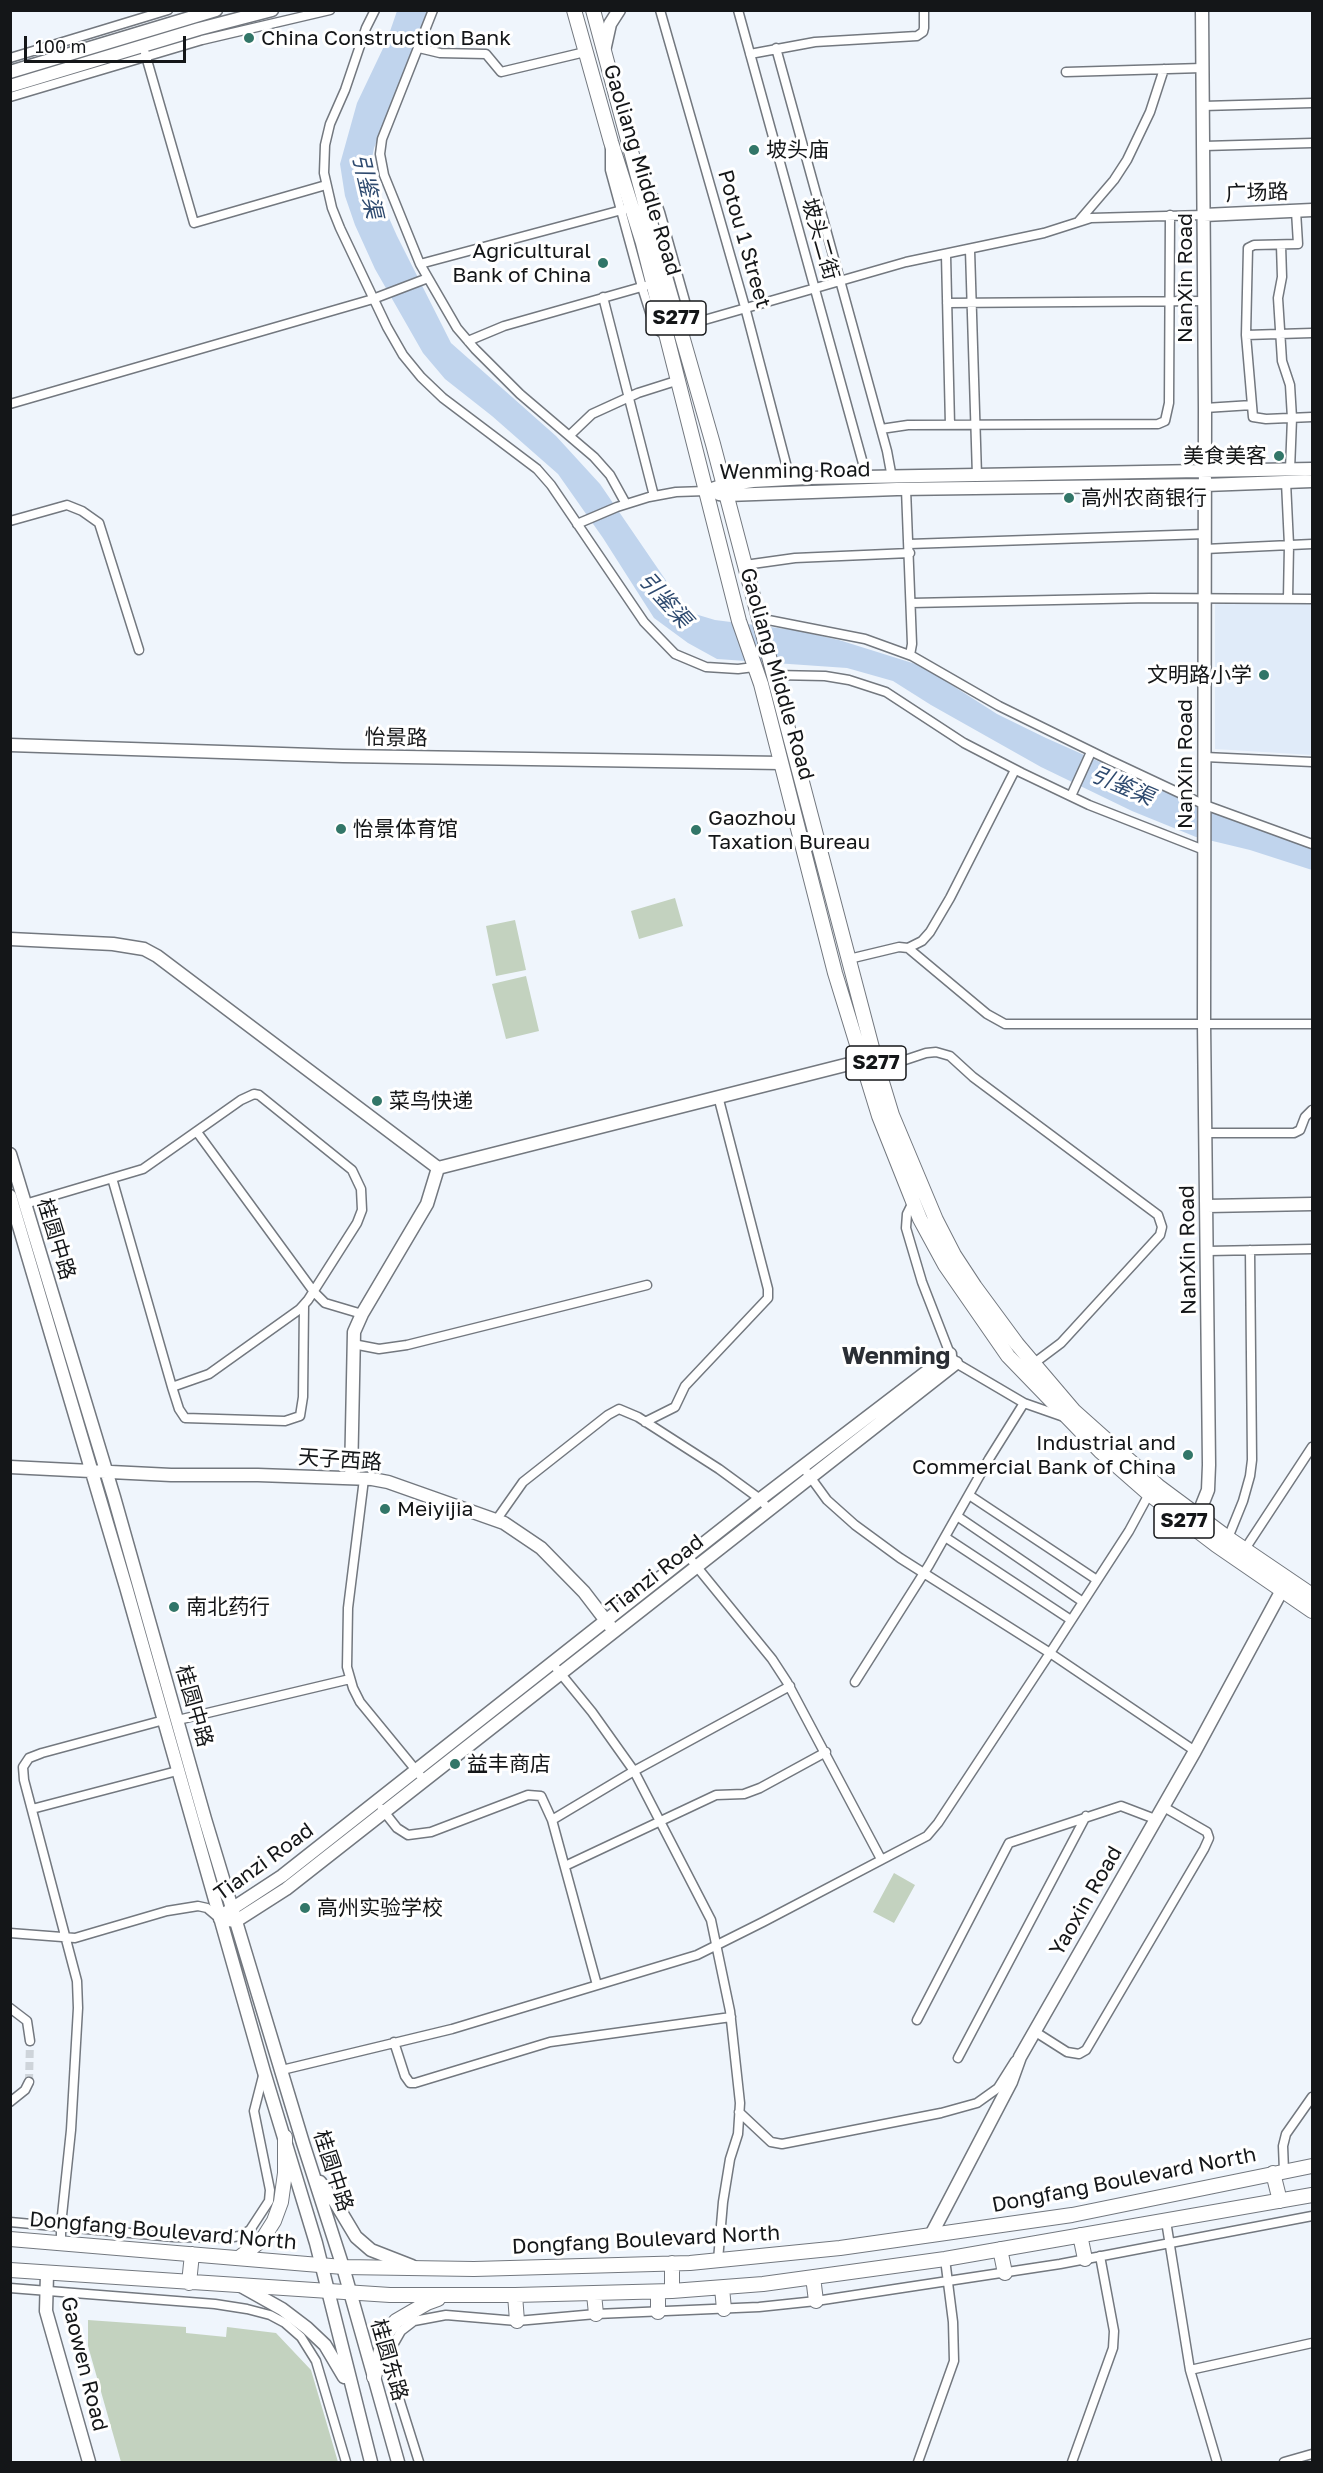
<!DOCTYPE html>
<html>
<head>
<meta charset="utf-8">
<style>
	body { margin:0 }
	#map { position:relative; width:1323px; height:2473px; overflow:hidden; background:#eff5fc; font-family:"Golos Text",sans-serif }
	canvas { display:block }
	.frame { position:absolute; inset:0; border:12px solid #141618; pointer-events:none }
	.scale { position:absolute; left:24px; top:36px; width:162px; height:27px; box-sizing:border-box; border:3px solid #141618; border-top:0; padding-left:8px; font-size:18px; line-height:21px; white-space:nowrap; color:#141618; -webkit-text-stroke:4px #fff; paint-order:stroke }
</style>
</head>
<body>
<div id="map">
<canvas width="1323" height="2473"></canvas>
<div class="frame"></div>
<div class="scale">100 m</div>
</div>
<script>
const ctx = document.querySelector('canvas').getContext('2d');
ctx.lineJoin = 'round';
function paint(path, color) { ctx.fillStyle = color; ctx.fill(path, 'evenodd'); }
const poly = rows => new Path2D(rows.map(r => 'M' + r).join(''));
function trace(path, color, width, dash) { ctx.strokeStyle = color; ctx.lineWidth = width; ctx.lineCap = dash ? 'butt' : 'round'; ctx.setLineDash(dash || []); ctx.stroke(path); }
function drawText(font, color, halo, rows, align = 'center') {
  ctx.font = font + ' "Golos Text","Noto Sans SC",sans-serif'; ctx.lineWidth = 6; ctx.setLineDash([]); ctx.textBaseline = 'middle'; ctx.strokeStyle = halo; ctx.fillStyle = color; for (const [text, x, y, turn = 0] of rows) {
    ctx.save(); ctx.translate(x, y); ctx.rotate((+turn || 0) * Math.PI / 180); ctx.textAlign = isNaN(turn) ? turn : align; if (halo) ctx.strokeText(text, 0, 0); ctx.fillText(text, 0, 0); ctx.restore();
  }
}
const built = poly([
	[1215,602,1312,602,1312,755,1215,749]
]);
const green = poly([
	[675,898,683,926,639,939,631,911],
	[515,920,526,970,496,976,486,926],
	[526,976,539,1031,506,1039,492,984],
	[894,1873,915,1885,894,1923,873,1912],
	[88,2320,186,2327,186,2333,226,2337,227,2327,276,2333,311,2370,338,2462,121,2462,88,2346]
]);
const water = poly([
	[397,11,429,11,374,148,371,163,385,209,397,236,451,343,556,436,600,484,680,601,695,614,715,620,794,630,839,640,922,666,997,714,1046,738,1226,818,1312,849,1312,870,1250,850,1196,837,1132,811,1041,767,931,705,893,681,847,668,717,659,688,643,654,618,603,538,558,474,492,416,445,379,423,353,375,269,355,225,345,196,340,164,357,103,387,40]
]);
const streetTunnel = poly([
	[29,2082,30,2041]
]);
const street = poly([
	[375,10,366,28,345,90,330,124,325,145,324,173,332,208,340,228,387,327,403,355,421,377,443,398,537,469,551,485,644,622,675,654,706,667,738,669,754,667],
	[433,10,382,139,380,154,384,175,420,264,457,328,475,349,520,394,594,457,610,475,626,504],
	[660,10,745,307,790,479],
	[738,10,867,478],
	[419,48,440,53,486,54,501,72,585,52],
	[776,48,887,451,892,478],
	[145,53,194,223,326,185],
	[750,54,815,42,917,36,923,32,924,28,924,10],
	[10,58,168,10],
	[1066,72,1202,68],
	[10,97,202,40,330,10],
	[1203,106,1312,103],
	[1204,146,1312,143],
	[610,148,610,170,642,287,655,328,666,336],
	[642,191,655,198,660,212,685,301,678,317],
	[1296,211,1298,244,1254,245,1248,248,1246,335,1253,417,1266,419,1312,417],
	[1078,222,1114,180,1127,160,1150,112,1164,69],
	[1281,245,1282,277,1278,298,1282,361,1290,385,1292,418,1290,470],
	[970,250,977,476],
	[946,255,950,425],
	[420,264,633,207],
	[603,297,654,496],
	[947,303,1204,301],
	[680,327,906,262,1044,233,1091,218,1204,215],
	[1246,335,1312,333],
	[468,341,504,326,645,286],
	[10,404,373,299,428,278],
	[1205,408,1252,405],
	[881,429,908,425,1158,424,1165,421,1169,403,1170,215],
	[570,435,592,414,638,393,679,380],
	[1286,482,1289,545,1288,599],
	[906,489,912,644,910,655],
	[10,521,67,505,82,511,99,523,139,650],
	[577,524,617,507,649,497,676,492,706,491],
	[909,544,1205,534],
	[1205,549,1312,544],
	[745,565,795,558,910,553],
	[911,603,1150,598,1312,599],
	[758,618,865,639,912,656,999,706,1109,760,1205,805,1312,844],
	[774,675,825,676,849,680,886,692,964,743,1022,773,1089,805,1204,850],
	[1205,757,1312,762],
	[1071,796,1091,752],
	[908,948,922,941,930,932,950,898,1015,770],
	[849,959,899,947,908,948,987,1014,1005,1024,1312,1024],
	[878,1069,926,1053,936,1052,950,1056,973,1077,1158,1215,1162,1227,1160,1235,1061,1343,1033,1364],
	[197,1132,314,1292,325,1303,362,1314],
	[1206,1133,1294,1133,1300,1130,1305,1117,1312,1110],
	[112,1178,172,1387,179,1409,185,1418,285,1421,300,1416,303,1397,304,1305],
	[913,1202,907,1214,906,1228,922,1282,950,1354,956,1363,1024,1403,1064,1417],
	[25,1204,143,1169,241,1100,254,1094,259,1095,352,1170,361,1189,362,1210,357,1223,308,1300,300,1309,209,1374,172,1387],
	[1208,1251,1312,1249],
	[353,1344,379,1349,407,1345,647,1285],
	[645,1422,675,1407,685,1386,768,1298,768,1289,718,1096],
	[803,1467,827,1500,855,1525,900,1558,1050,1653,1195,1751],
	[364,1479,348,1608,347,1667,353,1688,360,1702,424,1780],
	[969,1495,1097,1580],
	[957,1516,1083,1602],
	[497,1519,523,1482,608,1415,619,1409,638,1417,719,1469,760,1499,769,1510],
	[945,1537,1071,1620],
	[1228,1538,1243,1501,1250,1476,1252,1460,1250,1250],
	[1245,1549,1312,1447],
	[688,1556,772,1659,787,1682,881,1859],
	[552,1663,592,1712,634,1771,711,1920,730,2011,740,2103,738,2134,730,2159,723,2202,718,2260],
	[855,1682,929,1565,989,1459,1024,1403],
	[178,1720,350,1679],
	[32,1809,177,1771],
	[382,1809,397,1828,408,1835,431,1832,528,1795,541,1796,552,1820,597,1985],
	[552,1820,634,1771,790,1686],
	[565,1866,716,1795,744,1794,760,1788,826,1752],
	[10,1933,75,1938,167,1911,198,1906,207,1908,220,1919],
	[10,2008,27,2021,30,2041],
	[917,2020,1009,1843,1121,1806,1155,1819],
	[1034,2031,1067,2052,1079,2054,1086,2050,1204,1849,1209,1838,1207,1832,1162,1806],
	[394,2042,405,2076,410,2083,415,2083,550,2042,731,2017],
	[958,2058,1086,1816],
	[282,2070,452,2029,697,1955,763,1922,927,1836,938,1823,1050,1653,1129,1531,1149,1494],
	[10,2102,25,2090,29,2082],
	[739,2112,771,2142,782,2144,941,2113,977,2103,998,2088,1015,2061],
	[1284,2171,1283,2146,1286,2134,1312,2097],
	[1166,2221,1190,2370,1217,2462],
	[10,2222,174,2237,228,2238,239,2236,250,2230,269,2201,270,2190,254,2111,264,2072],
	[61,2244,61,2225,71,2130,78,2008,77,1981,24,1780,23,1767,29,1758,42,1753,164,1720],
	[10,2288,215,2304,247,2309,270,2315,285,2323,301,2337,316,2361,346,2462],
	[1190,2370,1312,2343],
	[419,2462,391,2373,393,2345,401,2331,414,2321,446,2315,517,2321,596,2314,759,2307,816,2301,1060,2264,1312,2216],
	[918,2462,954,2361,953,2322,945,2259],
	[1072,2462,1113,2348,1114,2331,1100,2256],
	[1284,2462,1312,2454]
]);
const secondary = poly([
	[604,51,610,24,619,10],
	[10,72,216,10],
	[10,86,199,29,272,10],
	[1204,215,1312,210],
	[706,491,724,485,753,481,808,478,1312,469],
	[719,494,727,495,897,489,1205,485,1312,481],
	[10,745,343,756,781,763],
	[10,939,113,944,144,949,157,956,438,1168,861,1061],
	[10,1154,114,1497,205,1819,303,2143,343,2267,398,2462],
	[10,1196,126,1587,264,2072,316,2243,371,2462],
	[1207,1206,1312,1204],
	[950,1354,755,1503,282,1876,227,1912,220,1919,236,1921,286,1889,956,1363],
	[10,1467,171,1475,258,1475,372,1479,388,1482,504,1523,541,1548,584,1592,610,1626],
	[351,1478,354,1332,362,1314,427,1204,438,1168],
	[1198,1515,1208,1490,1209,1465,1204,1023,1205,408,1202,10],
	[320,2182,335,2202,356,2237,371,2250,412,2266],
	[931,2235,1011,2082,1020,2057,1195,1751,1282,1590],
	[47,2274,46,2311,89,2462],
	[241,2286,282,2309,307,2328,325,2345,344,2377]
]);
const primary = poly([
	[574,10,611,142,643,243,739,621,761,684,835,973,879,1116,920,1219,945,1265,1008,1356,1100,1451,1149,1494,1216,1545,1312,1611],
	[593,10,662,266,713,444,875,1059,892,1115,936,1220,954,1255,975,1287,1017,1344,1074,1411,1158,1486,1228,1538,1312,1595],
	[1273,2173,1280,2201],
	[1080,2235,1085,2259],
	[10,2239,343,2267,474,2269,690,2263,840,2248,1072,2215,1312,2166],
	[1000,2249,1005,2273],
	[240,2257,262,2240,274,2221,281,2202,285,2173,285,2137],
	[672,2263,672,2291],
	[10,2270,390,2295,515,2295,672,2291,763,2284,945,2259,1312,2195],
	[813,2277,816,2301],
	[189,2283,192,2254],
	[722,2288,724,2309],
	[594,2294,596,2314],
	[515,2295,517,2321],
	[658,2312,658,2292],
	[374,2377,385,2335,396,2321,427,2303,438,2299]
]);
const markers = [
	[249,38,6,"#327668"],
	[754,150,6,"#327668"],
	[603,263,6,"#327668"],
	[1279,456,6,"#327668"],
	[1069,498,6,"#327668"],
	[1264,675,6,"#327668"],
	[341,829,6,"#327668"],
	[696,830,6,"#327668"],
	[377,1101,6,"#327668"],
	[1188,1455,6,"#327668"],
	[385,1509,6,"#327668"],
	[174,1607,6,"#327668"],
	[455,1764,6,"#327668"],
	[305,1908,6,"#327668"]
];
const shields = [
	[676,318,60],
	[876,1063,60],
	[1184,1521,60]
];
const shieldNames = [
	["S277",676,318],
	["S277",876,1063],
	["S277",1184,1521]
];
const poiNames = [
	["China Construction Bank",261,38],
	["坡头庙",766,150],
	["Agricultural",591,251,"right"],
	["Bank of China",591,275,"right"],
	["美食美客",1267,456,"right"],
	["高州农商银行",1081,498],
	["文明路小学",1252,675,"right"],
	["Gaozhou",708,818],
	["Taxation Bureau",708,842],
	["怡景体育馆",353,829],
	["菜鸟快递",389,1101],
	["Industrial and",1176,1443,"right"],
	["Commercial Bank of China",1176,1467,"right"],
	["Meiyijia",397,1509],
	["南北药行",186,1607],
	["益丰商店",467,1764],
	["高州实验学校",317,1908]
];
const streetNames = [
	["Gaoliang Middle Road",642,170,73],
	["广场路",1257,193,-2],
	["Potou 1 Street",744,239,74],
	["坡头二街",820,239,74],
	["NanXin Road",1185,278,-90],
	["Wenming Road",795,471,-1],
	["Gaoliang Middle Road",777,674,74],
	["怡景路",396,738,1],
	["NanXin Road",1185,764,-90],
	["桂圆中路",56,1239,73],
	["NanXin Road",1188,1250,-91],
	["天子西路",340,1460,4],
	["Tianzi Road",655,1575,-38],
	["桂圆中路",194,1706,74],
	["Tianzi Road",264,1862,-36],
	["Yaoxin Road",1086,1901,-60],
	["桂圆中路",333,2171,72],
	["Dongfang Boulevard North",1124,2180,-11],
	["Dongfang Boulevard North",163,2231,5],
	["Dongfang Boulevard North",646,2240,-3],
	["桂圆东路",389,2360,74],
	["Gaowen Road",84,2364,76]
];
const waterNames = [
	["引鉴渠",367,186,77],
	["引鉴渠",665,600,48],
	["引鉴渠",1122,786,23]
];
const quarterNames = [
	["Wenming",896,1356]
];
paint(built, '#e0ebf9');
paint(green, '#c3d2bf');
paint(water, '#c0d4ed');
trace(streetTunnel, '#ced4da', 8, [8, 4]);
trace(street, '#73787f', 11);
trace(secondary, '#73787f', 15);
trace(primary, '#73787f', 16);
trace(street, '#fff', 8);
trace(secondary, '#fff', 12);
trace(primary, '#fff', 14);
for (const [x, y, r, color] of markers) { const dot = new Path2D(); dot.arc(x, y, r, 0, 2 * Math.PI); ctx.fillStyle = color; ctx.fill(dot); trace(dot, '#fff', 2); }
for (const [x, y, w] of shields) { const box = new Path2D(); box.roundRect(x - w / 2, y - 17, w, 34, 4.5); ctx.fillStyle = '#fff'; ctx.fill(box); trace(box, '#141618', 1.5); }
drawText('bold 20px', '#141618', null, shieldNames);
drawText('21px', '#141618', '#fff', poiNames, 'left');
drawText('21px', '#141618', '#fff', streetNames);
drawText('italic 22px', '#2d496e', '#fff', waterNames);
drawText('bold 24px', '#2b2f35', '#fff', quarterNames);
</script>
</body>
</html>
